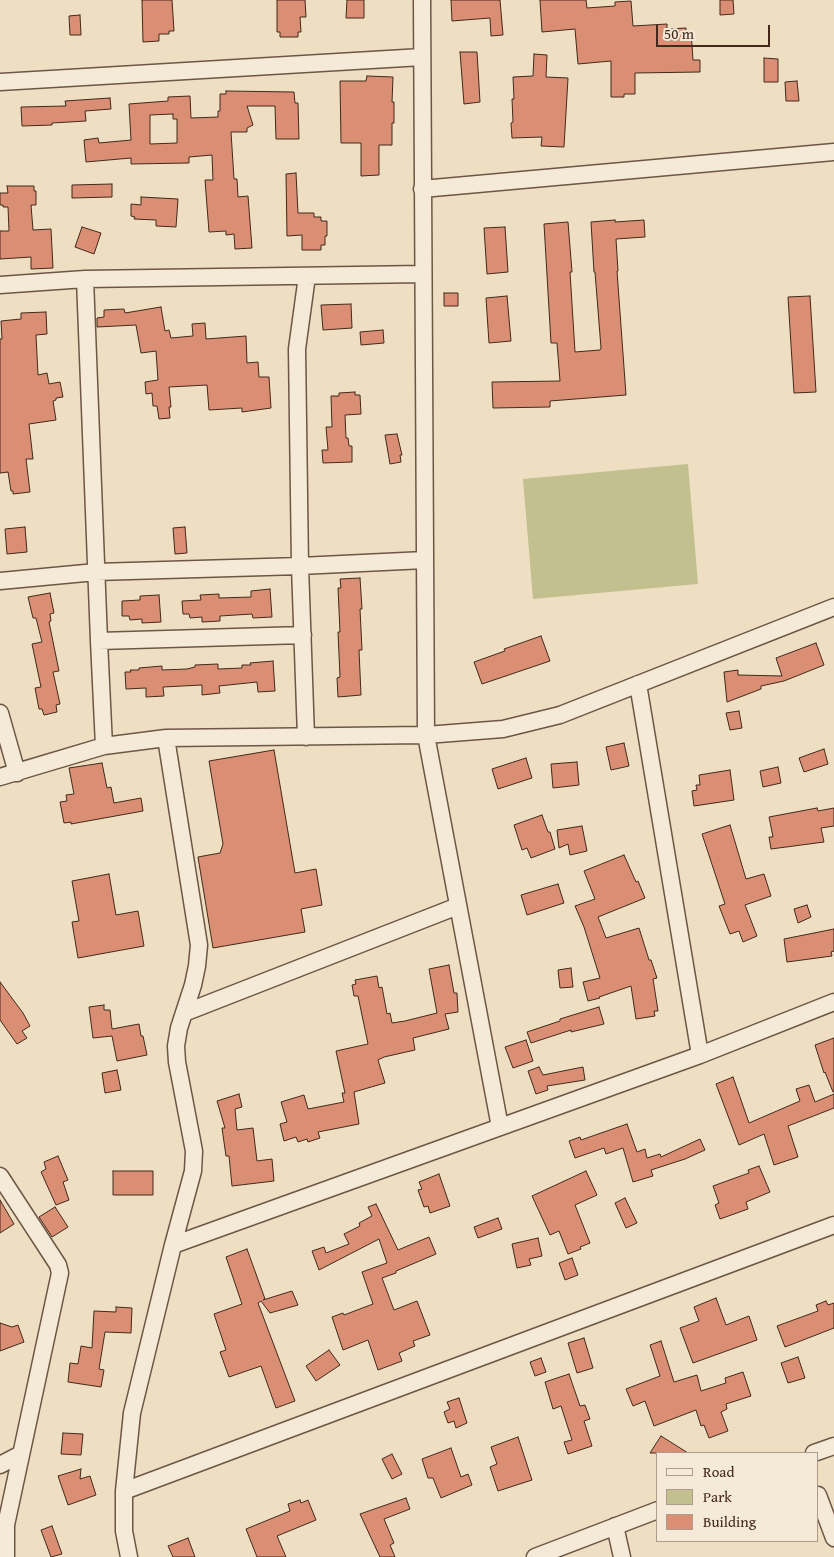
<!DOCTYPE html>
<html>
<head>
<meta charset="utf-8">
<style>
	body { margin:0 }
	#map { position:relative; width:834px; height:1557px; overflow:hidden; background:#eedfc2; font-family:"Gentium Book Plus",serif }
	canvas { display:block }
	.legend { position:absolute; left:656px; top:1452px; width:162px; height:90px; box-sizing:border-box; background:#f4ead7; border:1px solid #ad9c8c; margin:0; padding:6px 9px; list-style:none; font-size:15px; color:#43281b }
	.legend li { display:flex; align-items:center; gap:10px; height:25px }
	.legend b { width:25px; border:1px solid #ad9c8c }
	.scale { position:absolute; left:656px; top:25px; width:114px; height:22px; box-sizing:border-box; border:2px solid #43281b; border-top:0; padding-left:6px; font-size:15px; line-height:18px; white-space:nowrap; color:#43281b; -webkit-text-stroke:4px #f4ead7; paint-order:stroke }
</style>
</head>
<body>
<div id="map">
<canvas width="834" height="1557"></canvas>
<ul class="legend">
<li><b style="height:6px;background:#f4ead7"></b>Road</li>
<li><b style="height:14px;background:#c1c08e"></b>Park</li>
<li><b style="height:14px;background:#da8f75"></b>Building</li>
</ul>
<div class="scale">50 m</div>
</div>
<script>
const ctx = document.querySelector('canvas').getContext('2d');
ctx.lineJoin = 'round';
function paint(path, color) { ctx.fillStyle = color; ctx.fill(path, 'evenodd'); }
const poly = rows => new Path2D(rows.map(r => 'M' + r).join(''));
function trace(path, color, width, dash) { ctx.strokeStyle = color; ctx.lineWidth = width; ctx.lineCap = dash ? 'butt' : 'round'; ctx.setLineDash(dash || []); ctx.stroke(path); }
const green = poly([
	[688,464,698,584,533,599,523,479]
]);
const building = poly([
	[142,0,172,0,174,31,169,31,169,34,159,34,159,41,143,42,142,0],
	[277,0,305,0,306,17,300,17,301,32,298,32,298,37,280,37,280,32,277,32,277,0],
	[347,0,364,0,364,18,346,18,347,0],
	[451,0,500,0,503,35,491,36,490,18,452,21,451,0],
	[540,0,586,0,587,8,615,6,615,2,631,1,633,26,667,24,667,29,686,28,686,32,691,31,693,60,700,60,700,72,635,73,635,94,624,94,624,97,611,97,611,61,578,64,575,29,542,32,540,0],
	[720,0,733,0,734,14,720,15,720,0],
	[80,15,81,35,70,35,69,16,80,15],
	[460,52,477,52,480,102,464,104,460,52],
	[534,54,547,55,546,77,568,78,564,147,541,146,542,137,512,138,511,123,513,122,512,99,514,99,513,77,533,76,534,54],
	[764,58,778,59,778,82,764,82,764,58],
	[367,76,393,77,392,102,394,102,394,123,392,123,392,145,379,145,379,175,361,176,361,143,341,143,340,81,366,81,367,76],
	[797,81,799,101,786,101,785,82,797,81],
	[226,91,294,92,295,103,298,103,299,139,276,139,275,106,247,106,253,125,247,128,247,132,231,132,234,179,237,179,238,197,248,196,252,248,235,249,234,234,226,235,226,231,209,232,205,180,213,180,212,155,189,157,189,163,131,164,131,158,86,162,84,140,98,138,99,143,131,140,129,104,168,101,168,97,190,96,191,118,218,117,218,111,220,111,220,94,226,94,226,91],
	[173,114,173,119,177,119,177,143,150,144,150,115,173,114],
	[110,98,111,109,85,111,86,121,52,123,52,125,22,126,21,107,66,106,65,101,110,98],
	[296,173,298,213,314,213,314,217,321,217,321,221,327,221,327,236,325,236,325,245,321,245,321,250,302,250,302,235,287,236,286,174,296,173],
	[112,184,112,197,72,198,72,185,112,184],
	[7,186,34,186,34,191,36,191,36,205,31,205,33,230,51,229,53,268,31,269,31,257,0,259,0,231,9,231,8,207,3,207,3,205,0,205,0,193,8,193,7,186],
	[141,197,178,199,176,227,156,226,156,220,134,219,135,217,131,216,131,204,141,205,141,197],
	[615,220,615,222,644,220,645,237,616,239,618,271,617,271,626,395,550,401,550,407,493,408,492,382,560,381,557,343,551,343,544,224,568,222,572,272,570,272,575,352,600,350,601,348,595,272,594,272,591,222,615,220],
	[82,227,101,233,94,254,75,247,82,227],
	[505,227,508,272,487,274,484,228,505,227],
	[444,293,458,293,458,306,444,306,444,293],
	[507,296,511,341,489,343,486,298,507,296],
	[810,296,816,392,794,393,788,297,810,296],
	[351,304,352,328,323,330,321,305,351,304],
	[161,307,165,331,169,330,171,338,193,336,192,324,205,323,206,339,246,336,247,363,258,362,259,377,269,377,271,408,242,412,242,408,209,410,207,385,169,387,171,407,169,407,170,418,159,419,157,406,153,406,152,393,146,394,145,382,158,380,156,351,141,353,136,325,97,327,97,318,104,317,104,310,124,309,125,313,161,307],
	[46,312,47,334,36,335,38,375,47,373,49,384,60,382,63,397,56,398,56,400,53,401,56,420,29,424,33,459,26,459,30,492,13,494,13,491,11,491,8,472,0,473,0,339,2,339,1,321,21,319,21,313,46,312],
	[383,330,384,343,361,345,360,332,383,330],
	[355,392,355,395,360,395,361,414,345,415,346,438,348,438,349,446,352,446,352,462,323,463,322,450,328,450,326,427,332,427,331,396,339,396,339,393,355,392],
	[397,434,402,455,400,455,401,462,390,464,385,435,397,434],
	[25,527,27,552,7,554,5,529,25,527],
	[185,527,187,553,175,554,173,528,185,527],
	[360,578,362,609,360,609,362,650,359,650,361,695,338,697,337,678,340,677,338,632,340,632,338,588,341,588,340,579,360,578],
	[270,589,272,617,253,618,252,614,220,616,220,621,202,622,202,617,190,618,189,614,183,614,182,601,201,600,200,595,219,594,219,598,251,597,251,591,270,589],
	[50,593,54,613,50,614,51,621,49,622,59,671,53,672,60,704,56,705,57,712,44,715,42,709,39,709,35,688,41,687,32,644,42,642,36,618,33,618,28,597,50,593],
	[159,595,161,622,142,623,142,619,130,620,129,616,122,616,122,601,140,600,140,596,159,595],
	[541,636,550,661,482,684,474,662,505,651,504,649,541,636],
	[816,643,824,665,784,681,761,686,761,689,727,702,724,672,738,670,738,675,782,676,776,658,816,643],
	[273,661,275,691,258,692,257,682,219,686,220,693,202,695,202,685,163,687,164,696,146,697,146,688,126,689,125,672,131,672,130,670,139,670,139,668,162,666,162,670,187,669,195,667,195,665,218,664,218,669,242,668,242,665,251,665,250,663,273,661],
	[739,711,742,728,730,730,726,713,739,711],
	[624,743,629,766,611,770,606,747,624,743],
	[824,749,828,764,804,772,799,758,824,749],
	[274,750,295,873,316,869,322,905,301,909,305,932,213,948,198,857,220,853,223,844,209,761,274,750],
	[526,758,532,778,498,789,492,769,526,758],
	[577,762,579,785,553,788,551,764,577,762],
	[102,763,107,788,111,787,114,803,141,798,143,811,71,824,71,822,64,823,60,802,67,801,66,795,74,794,69,768,102,763],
	[778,767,781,783,763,787,760,771,778,767],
	[730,770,734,800,694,806,692,791,697,790,696,785,700,785,699,775,730,770],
	[817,808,818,811,834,808,834,826,821,828,824,842,771,849,769,837,773,837,769,817,817,808],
	[542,815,548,832,550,832,555,849,531,858,527,848,522,850,514,825,542,815],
	[730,825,746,879,764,874,771,896,745,905,757,936,743,942,739,931,730,934,719,906,725,904,702,834,730,825],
	[582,826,587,851,570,855,568,844,559,848,557,830,582,826],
	[624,855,636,882,638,881,645,898,598,917,606,938,639,928,649,960,651,960,657,978,653,979,658,1011,654,1011,655,1016,636,1019,631,986,599,997,600,998,588,1001,583,982,600,978,584,927,575,906,595,899,584,871,624,855],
	[109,874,116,915,138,911,144,946,78,958,72,922,79,921,72,881,109,874],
	[558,884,564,903,527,915,521,895,558,884],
	[807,905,811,917,798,923,794,909,807,905],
	[834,929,834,951,831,952,832,956,787,962,784,939,834,929],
	[449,965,454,993,457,993,458,1012,445,1014,449,1029,413,1038,415,1050,384,1057,378,1060,385,1083,354,1092,359,1124,318,1132,320,1138,308,1142,307,1139,298,1142,296,1137,284,1141,280,1124,287,1122,281,1102,304,1095,308,1109,344,1102,342,1093,345,1093,336,1051,368,1044,358,996,354,996,352,985,356,984,355,980,377,976,379,988,382,987,387,1014,390,1013,392,1023,405,1021,437,1013,429,969,449,965],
	[571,968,573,987,560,988,558,970,571,968],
	[0,982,23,1013,30,1026,22,1031,27,1038,17,1044,0,1020,0,982],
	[104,1005,104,1010,110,1010,112,1029,139,1024,141,1036,143,1036,147,1055,117,1061,112,1036,93,1038,89,1007,104,1005],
	[599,1007,604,1024,571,1032,571,1030,531,1043,527,1032,560,1021,560,1019,599,1007],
	[834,1038,834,1092,833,1092,825,1072,824,1073,815,1045,834,1038],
	[526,1040,533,1061,513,1068,505,1047,526,1040],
	[539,1067,543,1075,583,1067,585,1080,547,1086,548,1090,536,1094,528,1071,539,1067],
	[117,1070,121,1090,105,1093,102,1073,117,1070],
	[733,1077,749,1123,800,1101,796,1089,809,1085,815,1102,834,1094,834,1108,788,1126,798,1157,774,1165,764,1134,739,1145,716,1084,733,1077],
	[239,1094,242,1107,235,1109,237,1130,253,1128,257,1161,272,1159,274,1181,232,1186,229,1156,226,1156,222,1128,225,1128,217,1101,239,1094],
	[627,1124,637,1152,645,1149,647,1158,660,1154,661,1157,700,1139,705,1150,685,1159,651,1170,653,1176,633,1182,623,1148,606,1154,604,1148,575,1158,569,1141,580,1137,581,1140,627,1124],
	[58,1156,68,1180,63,1182,69,1200,56,1205,41,1172,46,1169,44,1162,58,1156],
	[759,1166,770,1192,746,1202,748,1209,720,1219,715,1205,719,1203,713,1186,749,1173,748,1170,759,1166],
	[113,1171,153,1171,153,1195,113,1195,113,1171],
	[586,1171,597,1195,575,1205,590,1243,580,1247,581,1249,568,1254,559,1231,550,1235,532,1196,586,1171],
	[439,1174,450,1206,430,1213,428,1206,424,1207,418,1190,422,1189,419,1182,439,1174],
	[625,1198,637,1223,626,1228,615,1203,625,1198],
	[0,1200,14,1224,0,1233,0,1200],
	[376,1204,398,1250,429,1237,436,1254,396,1271,396,1273,382,1278,394,1310,417,1301,430,1335,413,1341,415,1346,399,1353,402,1361,378,1370,368,1340,343,1350,332,1317,343,1313,344,1315,373,1304,362,1272,387,1263,379,1239,319,1270,312,1251,324,1247,326,1253,349,1244,344,1234,360,1226,359,1223,372,1216,368,1207,376,1204],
	[55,1207,68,1227,52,1237,39,1217,55,1207],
	[498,1218,502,1229,478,1238,474,1227,498,1218],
	[538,1238,542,1256,529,1259,531,1265,517,1268,512,1244,538,1238],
	[247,1249,265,1299,263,1300,292,1291,298,1305,270,1313,261,1301,258,1303,295,1401,276,1408,261,1366,229,1377,220,1352,226,1350,214,1314,242,1304,226,1257,247,1249],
	[572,1258,578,1275,565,1280,559,1263,572,1258],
	[716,1298,726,1325,749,1316,757,1340,693,1363,680,1328,699,1321,694,1307,716,1298],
	[826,1301,828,1305,834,1303,834,1328,785,1347,777,1326,818,1311,816,1305,826,1301],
	[116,1307,132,1308,131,1333,105,1332,99,1369,104,1370,101,1387,68,1382,70,1363,78,1364,81,1346,92,1348,94,1311,116,1312,116,1307],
	[0,1323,12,1327,18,1325,24,1342,0,1351,0,1323],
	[584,1338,593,1368,577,1373,568,1343,584,1338],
	[661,1341,674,1382,697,1375,701,1391,726,1383,725,1378,743,1372,751,1396,726,1404,727,1409,721,1412,728,1431,709,1438,704,1425,701,1426,696,1410,654,1426,645,1401,633,1406,626,1389,660,1376,650,1345,661,1341],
	[329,1350,340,1365,316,1381,306,1366,329,1350],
	[798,1357,805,1378,788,1383,781,1363,798,1357],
	[541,1358,546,1372,535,1376,530,1362,541,1358],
	[569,1374,580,1406,585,1405,590,1419,584,1421,592,1446,568,1454,564,1442,572,1440,561,1406,553,1409,545,1382,569,1374],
	[459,1398,467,1423,456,1428,454,1421,448,1423,444,1412,450,1409,447,1402,459,1398],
	[63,1433,83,1434,81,1455,61,1454,63,1433],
	[661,1436,688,1453,650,1453,661,1436],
	[518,1437,532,1480,498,1491,490,1467,497,1464,491,1447,518,1437],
	[451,1448,461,1477,468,1474,472,1485,441,1498,433,1478,428,1478,422,1459,451,1448],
	[392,1454,402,1474,392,1479,382,1459,392,1454],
	[81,1469,80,1479,90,1476,96,1495,68,1505,58,1476,81,1469],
	[406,1498,410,1509,384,1519,394,1543,390,1545,395,1557,380,1557,360,1514,406,1498],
	[300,1500,301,1503,308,1500,316,1520,277,1536,286,1557,257,1557,246,1529,290,1511,288,1504,300,1500],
	[52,1526,62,1554,51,1557,41,1530,52,1526],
	[188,1538,195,1557,173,1557,168,1546,188,1538]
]);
const minor = poly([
	[422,0,426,735,500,1127],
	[0,82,422,57],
	[422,189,834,152],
	[85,279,99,641,104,746],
	[0,285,85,279,423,274],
	[0,581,96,572,300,566,425,560],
	[99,641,303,635],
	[638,684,700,1055,834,1002],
	[0,713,17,773],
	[306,737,300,566,297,349,307,276],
	[0,777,104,746,166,738,426,735,503,729,560,715,834,607],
	[184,1013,458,906],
	[0,1176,58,1265,60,1273,6,1525,6,1557],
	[173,1245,700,1055],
	[814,1453,834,1446],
	[0,1465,21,1454],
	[124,1491,834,1225],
	[818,1495,834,1538],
	[615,1526,622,1557],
	[129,1557,124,1531,124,1491,132,1413,173,1245,193,1171,194,1151,177,1062,176,1046,179,1028,193,985,197,966,199,945,166,738],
	[535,1557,658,1510]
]);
paint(green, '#c1c08e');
paint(building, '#da8f75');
trace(building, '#43281b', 1);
trace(minor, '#6e5645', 19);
trace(minor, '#f4ead7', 16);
</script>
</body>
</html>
